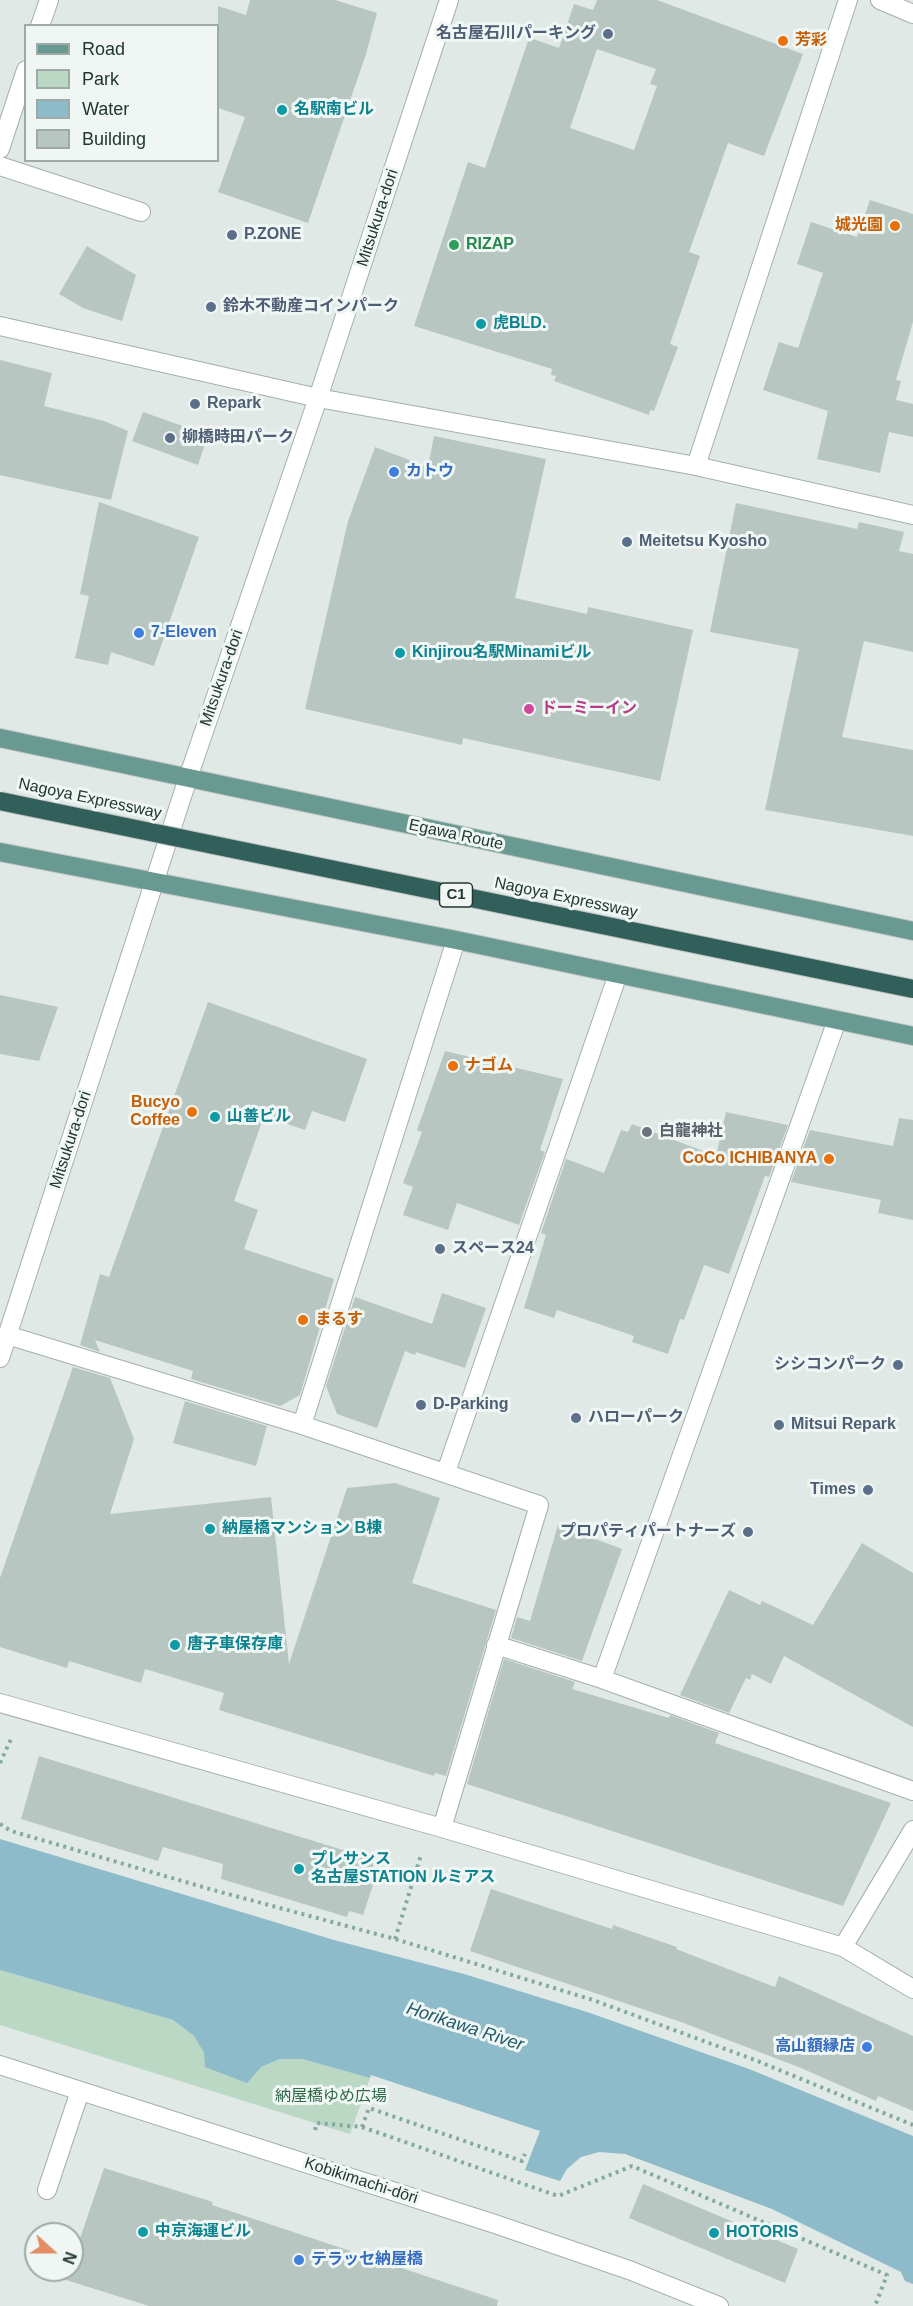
<!DOCTYPE html>
<html>
<head>
<meta charset="utf-8">
<style>
	body { margin:0 }
	#map { position:relative; width:913px; height:2306px; overflow:hidden; background:#e0e9e6; font-family:Helvetica,sans-serif }
	canvas { display:block }
	.legend { position:absolute; left:24px; top:24px; width:195px; height:138px; box-sizing:border-box; background:#f0f6f3; border:2px solid #9eaaa6; margin:0; padding:8px 10px; list-style:none; font-size:18px; color:#223733 }
	.legend li { display:flex; align-items:center; gap:12px; height:30px }
	.legend b { width:30px; border:2px solid #9eaaa6 }
	.north { position:absolute; left:24px; top:2222px; width:60px; height:60px; box-sizing:border-box; background:#f0f6f3; border:2px solid #9eaaa6; border-radius:50%; rotate:111deg; font-size:16px; font-weight:700; line-height:24px; text-align:center; color:#223733 }
	.north::after { content:''; display:block; margin:auto; width:21px; height:27px; background:#e38d64; clip-path:polygon(50% 0,100% 100%,50% 72%,0 100%) }
</style>
</head>
<body>
<div id="map">
<canvas width="913" height="2306"></canvas>
<ul class="legend">
<li><b style="height:8px;background:#699a91"></b>Road</li>
<li><b style="height:16px;background:#bbd8c5"></b>Park</li>
<li><b style="height:16px;background:#8dbbc9"></b>Water</li>
<li><b style="height:16px;background:#b8c6c2"></b>Building</li>
</ul>
<div class="north">N</div>
</div>
<script>
const ctx = document.querySelector('canvas').getContext('2d');
ctx.lineJoin = 'round';
function paint(path, color) { ctx.fillStyle = color; ctx.fill(path, 'evenodd'); }
const poly = rows => new Path2D(rows.map(r => 'M' + r).join(''));
function trace(path, color, width, dash) { ctx.strokeStyle = color; ctx.lineWidth = width; ctx.lineCap = dash ? 'butt' : 'round'; ctx.setLineDash(dash || []); ctx.stroke(path); }
function drawText(font, color, halo, rows, align = 'center') {
  ctx.font = font + ' Helvetica,"Noto Sans JP",sans-serif'; ctx.lineWidth = 6; ctx.setLineDash([]); ctx.textBaseline = 'middle'; ctx.strokeStyle = halo; ctx.fillStyle = color; for (const [text, x, y, turn = 0] of rows) {
    ctx.save(); ctx.translate(x, y); ctx.rotate((+turn || 0) * Math.PI / 180); ctx.textAlign = isNaN(turn) ? turn : align; if (halo) ctx.strokeText(text, 0, 0); ctx.fillText(text, 0, 0); ctx.restore();
  }
}
const green = poly([
	[0,1970,173,2020,194,2036,204,2053,261,2067,280,2059,302,2059,370,2078,350,2134,0,2025]
]);
const water = poly([
	[0,1839,334,1940,464,1974,587,2012,749,2069,913,2136,913,2284,905,2281,901,2272,772,2209,625,2154,599,2152,581,2157,567,2169,560,2181,525,2170,540,2131,371,2075,370,2078,302,2059,280,2059,261,2067,247,2083,205,2067,204,2053,194,2036,173,2020,0,1970]
]);
const building = poly([
	[250,0,335,0,377,13,366,54,308,223,218,192,245,117,218,108,218,6,246,15],
	[597,0,657,0,803,54,764,156,728,143,689,252,700,256,670,344,678,347,654,411,650,410,649,415,554,381,556,376,551,375,552,369,414,326,468,162,485,168,528,41,531,42,533,39,559,48,574,4,593,10],
	[597,49,656,69,650,84,657,86,634,150,570,128],
	[870,200,913,214,913,322,896,380,901,381,896,400,913,404,913,437,889,432,880,473,817,459,828,411,763,390,779,342,798,348,823,273,797,264,811,222,857,237],
	[87,246,136,275,122,321,83,308,59,294],
	[0,360,52,373,44,406,104,421,128,431,111,500,0,475],
	[143,412,208,435,198,465,132,441],
	[434,436,546,459,515,598,587,614,588,607,693,630,660,781,463,738,462,745,305,709,348,521,375,447,428,467],
	[99,502,199,537,154,666,111,652,108,665,75,658,89,596,80,594],
	[736,503,857,529,859,522,904,532,899,551,913,554,913,652,864,641,842,737,913,750,913,836,765,810,799,649,710,632],
	[0,995,58,1007,39,1061,0,1054],
	[208,1002,367,1059,345,1122,312,1111,305,1130,264,1116,234,1201,258,1210,244,1249,334,1279,300,1395,280,1406,191,1379,193,1371,95,1340,100,1352,80,1345,100,1274,109,1277],
	[445,1051,563,1079,540,1150,545,1152,519,1225,457,1203,448,1230,403,1215,413,1187,403,1183,422,1132,417,1130],
	[726,1112,788,1125,769,1177,765,1176,729,1274,704,1265,684,1320,680,1319,668,1354,632,1342,634,1336,557,1310,554,1318,524,1308,546,1235,541,1233,566,1159,604,1173,621,1130,628,1132,632,1124,716,1156],
	[899,1118,913,1120,913,1220,878,1213,881,1200,791,1182,810,1130,893,1146],
	[442,1293,486,1308,465,1368,416,1352,415,1355,405,1351,377,1428,337,1414,326,1386,355,1297,432,1324],
	[73,1367,110,1378,134,1439,110,1514,271,1497,289,1664,347,1488,395,1483,440,1498,412,1583,496,1610,446,1776,435,1773,434,1776,219,1710,224,1693,145,1669,141,1683,69,1661,67,1668,0,1647,0,1578],
	[185,1401,267,1426,256,1466,173,1443],
	[558,1525,622,1549,582,1661,511,1638,517,1617,530,1621],
	[862,1543,913,1573,913,1727,784,1656,771,1684,752,1674,750,1680,746,1678,729,1713,680,1695,729,1590,760,1605,762,1601,813,1625],
	[504,1659,575,1682,572,1689,669,1718,670,1715,719,1733,715,1743,891,1803,843,1906,467,1784],
	[39,1756,375,1860,372,1868,378,1870,363,1915,349,1911,347,1917,221,1879,223,1864,163,1847,158,1861,21,1819],
	[491,1889,612,1929,613,1925,677,1947,676,1949,775,1987,779,1976,913,2036,913,2111,878,2096,876,2101,801,2068,681,2022,470,1951],
	[104,2168,213,2202,212,2205,498,2300,497,2306,149,2306,66,2280,69,2270,72,2270,72,2262],
	[643,2184,798,2249,785,2283,629,2218]
]);
const path = poly([
	[0,1763,12,1737],
	[0,1824,11,1831,213,1890,395,1939,593,2000,755,2060,913,2125],
	[395,1939,421,1855],
	[362,2127,369,2108,522,2161,525,2154],
	[315,2130,317,2123,362,2127,558,2196,632,2166,887,2275,875,2306]
]);
const service = poly([
	[0,166,141,212],
	[47,2190,80,2091]
]);
const minor = poly([
	[880,0,913,14],
	[40,26,49,0],
	[0,149,26,70],
	[0,326,318,398,696,466,913,515],
	[696,466,848,0],
	[7,1335,302,1425,539,1505,442,1828],
	[302,1425,456,940],
	[446,1472,618,974],
	[496,1645,602,1679,913,1791],
	[602,1679,837,1020],
	[0,1703,442,1828,843,1947,913,1989],
	[843,1947,913,1830]
]);
const tertiary = poly([
	[0,1358,188,778,318,398,449,0],
	[0,2065,495,2224,629,2270,719,2306]
]);
const primary = poly([
	[0,738,913,931],
	[0,852,456,940,913,1036]
]);
const motorwayBridge = poly([
	[0,801,913,989]
]);
const markers = [
	[608,34,6,"#5c6f8a"],
	[783,41,6,"#e8710a"],
	[282,110,6,"#0f9aa8"],
	[895,226,6,"#e8710a"],
	[232,235,6,"#5c6f8a"],
	[454,245,6,"#2e9e5b"],
	[211,307,6,"#5c6f8a"],
	[481,324,6,"#0f9aa8"],
	[195,404,6,"#5c6f8a"],
	[170,438,6,"#5c6f8a"],
	[394,472,6,"#3f7fe0"],
	[627,542,6,"#5c6f8a"],
	[139,633,6,"#3f7fe0"],
	[400,653,6,"#0f9aa8"],
	[529,709,6,"#d1479c"],
	[453,1066,6,"#e8710a"],
	[192,1112,6,"#e8710a"],
	[215,1117,6,"#0f9aa8"],
	[647,1132,6,"#6b7280"],
	[829,1159,6,"#e8710a"],
	[440,1249,6,"#5c6f8a"],
	[303,1320,6,"#e8710a"],
	[898,1365,6,"#5c6f8a"],
	[421,1405,6,"#5c6f8a"],
	[576,1418,6,"#5c6f8a"],
	[779,1425,6,"#5c6f8a"],
	[868,1490,6,"#5c6f8a"],
	[210,1529,6,"#0f9aa8"],
	[748,1532,6,"#5c6f8a"],
	[175,1645,6,"#0f9aa8"],
	[299,1869,6,"#0f9aa8"],
	[867,2047,6,"#3f7fe0"],
	[143,2232,6,"#0f9aa8"],
	[714,2233,6,"#0f9aa8"],
	[299,2260,6,"#3f7fe0"]
];
const shields = [
	[456,895,33]
];
const shieldNames = [
	["C1",456,895]
];
const serviceNames = [
	["名古屋石川パーキング",596,34,"right"],
	["P.ZONE",244,235],
	["鈴木不動産コインパーク",223,307],
	["Repark",207,404],
	["柳橋時田パーク",182,438],
	["Meitetsu Kyosho",639,542],
	["スペース24",452,1249],
	["シシコンパーク",886,1365,"right"],
	["D-Parking",433,1405],
	["ハローパーク",588,1418],
	["Mitsui Repark",791,1425],
	["Times",856,1490,"right"],
	["プロパティパートナーズ",736,1532,"right"]
];
const foodNames = [
	["芳彩",795,41],
	["城光園",883,226,"right"],
	["ナゴム",465,1066],
	["Bucyo",180,1103,"right"],
	["Coffee",180,1121,"right"],
	["CoCo ICHIBANYA",817,1159,"right"],
	["まるす",315,1320]
];
const cultureNames = [
	["名駅南ビル",294,110],
	["虎BLD.",493,324],
	["Kinjirou名駅Minamiビル",412,653],
	["山善ビル",227,1117],
	["納屋橋マンション B棟",222,1529],
	["唐子車保存庫",187,1645],
	["プレサンス",311,1860],
	["名古屋STATION ルミアス",311,1878],
	["中京海運ビル",155,2232],
	["HOTORIS",726,2233]
];
const streetNames = [
	["Mitsukura-dori",378,218,-72],
	["Mitsukura-dori",222,678,-71],
	["Nagoya Expressway",90,799,12],
	["Egawa Route",456,835,12],
	["Nagoya Expressway",566,898,12],
	["Mitsukura-dori",71,1140,-72],
	["Kobikimachi-dōri",361,2181,18]
];
const leisureNames = [
	["RIZAP",466,245]
];
const shopNames = [
	["カトウ",406,472],
	["7-Eleven",151,633],
	["高山額縁店",855,2047,"right"],
	["テラッセ納屋橋",311,2260]
];
const hotelNames = [
	["ドーミーイン",541,709]
];
const worshipNames = [
	["白龍神社",659,1132]
];
const parkNames = [
	["納屋橋ゆめ広場",331,2097]
];
const waterNames = [
	["Horikawa River",465,2027,18]
];
paint(green, '#bbd8c5');
paint(water, '#8dbbc9');
paint(building, '#b8c6c2');
trace(service, '#a3b0ad', 20);
trace(minor, '#a3b0ad', 20);
trace(tertiary, '#a3b0ad', 20);
trace(primary, '#bdc3c2', 20);
trace(path, '#83a9a0', 4, [3, 4.5]);
trace(service, '#fff', 18);
trace(minor, '#fff', 18);
trace(tertiary, '#fff', 18);
trace(primary, '#699a91', 18);
trace(motorwayBridge, '#bdc3c2', 20, []);
trace(motorwayBridge, '#31605a', 18);
for (const [x, y, r, color] of markers) { const dot = new Path2D(); dot.arc(x, y, r, 0, 2 * Math.PI); ctx.fillStyle = color; ctx.fill(dot); trace(dot, '#f0f6f3', 2); }
for (const [x, y, w] of shields) { const box = new Path2D(); box.roundRect(x - w / 2, y - 12, w, 24, 4.5); ctx.fillStyle = '#f0f6f3'; ctx.fill(box); trace(box, '#223733', 1.5); }
drawText('bold 15px', '#223733', null, shieldNames);
drawText('bold 16px', '#4e5e75', '#f0f6f3', serviceNames, 'left');
drawText('bold 16px', '#c56008', '#f0f6f3', foodNames, 'left');
drawText('bold 16px', '#0d838f', '#f0f6f3', cultureNames, 'left');
drawText('16px', '#223733', '#f0f6f3', streetNames);
drawText('bold 16px', '#27864d', '#f0f6f3', leisureNames, 'left');
drawText('bold 16px', '#366cbe', '#f0f6f3', shopNames, 'left');
drawText('bold 16px', '#b23c85', '#f0f6f3', hotelNames, 'left');
drawText('bold 16px', '#5b616d', '#f0f6f3', worshipNames, 'left');
drawText('16px', '#316a4b', '#f0f6f3', parkNames);
drawText('italic 18px', '#235b6c', '#f0f6f3', waterNames);
</script>
</body>
</html>
